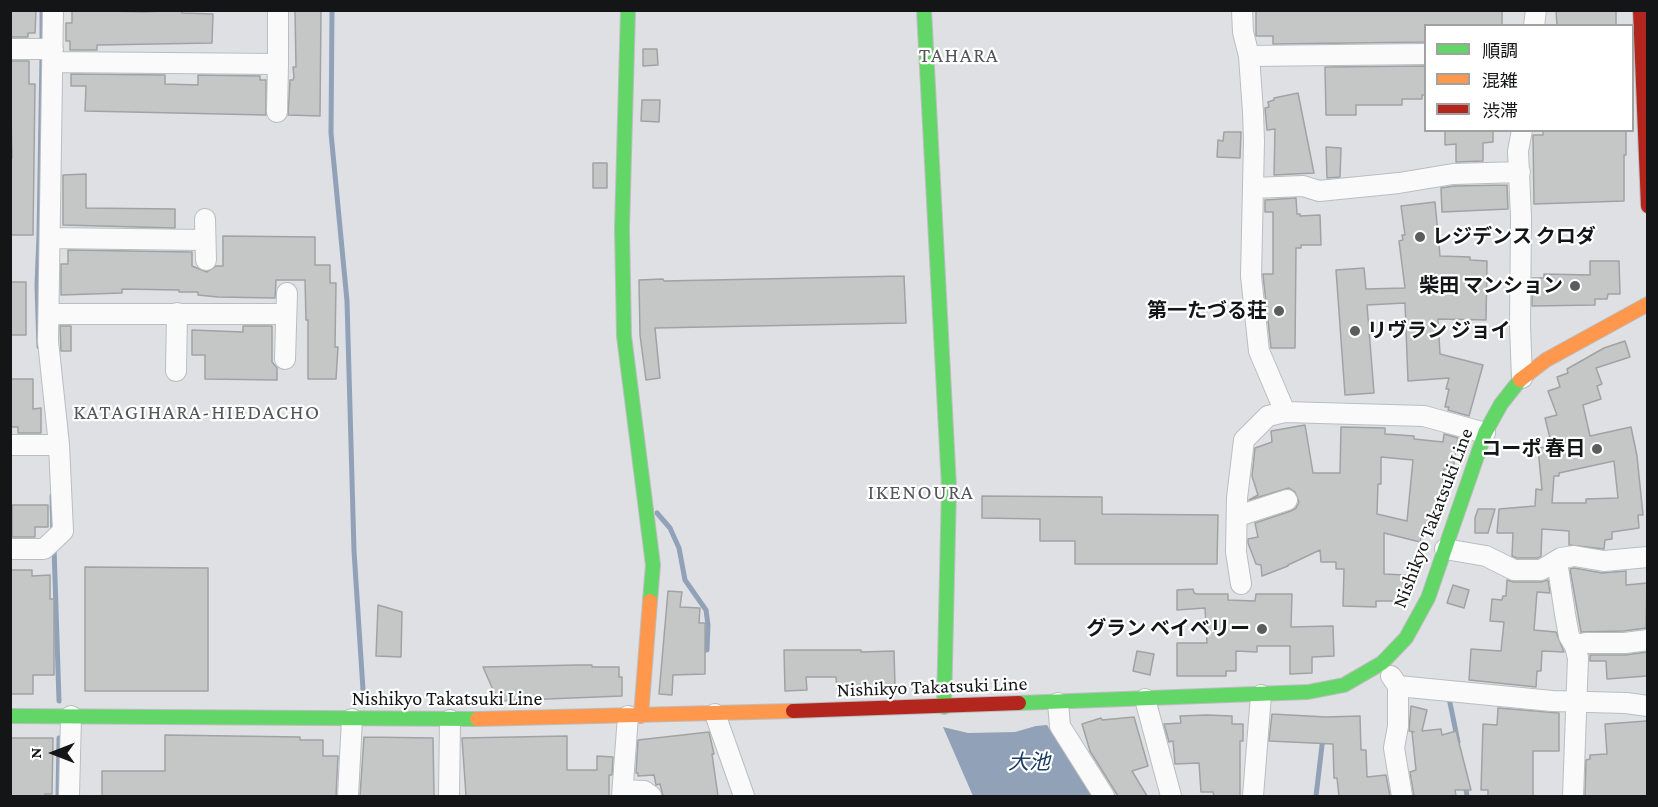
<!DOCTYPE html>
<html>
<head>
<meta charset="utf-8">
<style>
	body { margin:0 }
	#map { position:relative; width:1658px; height:807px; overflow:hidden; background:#dee0e3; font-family:"Crimson Pro","Noto Sans JP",serif }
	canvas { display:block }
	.frame { position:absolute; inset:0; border:12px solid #141516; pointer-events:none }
	.legend { position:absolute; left:1424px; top:24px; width:210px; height:108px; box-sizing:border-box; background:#fff; border:2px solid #a1a1a2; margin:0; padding:8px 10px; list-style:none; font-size:18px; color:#141516 }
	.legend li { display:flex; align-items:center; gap:12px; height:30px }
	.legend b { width:30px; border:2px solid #a1a1a2 }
	.north { position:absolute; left:24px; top:723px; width:60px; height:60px; -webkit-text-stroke:4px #fff; paint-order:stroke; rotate:270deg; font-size:16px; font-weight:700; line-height:24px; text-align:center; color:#141516 }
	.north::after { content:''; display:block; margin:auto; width:21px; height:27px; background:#141516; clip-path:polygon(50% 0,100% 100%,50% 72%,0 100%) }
</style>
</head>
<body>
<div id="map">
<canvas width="1658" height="807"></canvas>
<div class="frame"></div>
<ul class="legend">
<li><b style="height:8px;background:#63d668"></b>順調</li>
<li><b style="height:8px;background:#ff974d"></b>混雑</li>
<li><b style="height:8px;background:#b3261e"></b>渋滞</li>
</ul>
<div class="north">N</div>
</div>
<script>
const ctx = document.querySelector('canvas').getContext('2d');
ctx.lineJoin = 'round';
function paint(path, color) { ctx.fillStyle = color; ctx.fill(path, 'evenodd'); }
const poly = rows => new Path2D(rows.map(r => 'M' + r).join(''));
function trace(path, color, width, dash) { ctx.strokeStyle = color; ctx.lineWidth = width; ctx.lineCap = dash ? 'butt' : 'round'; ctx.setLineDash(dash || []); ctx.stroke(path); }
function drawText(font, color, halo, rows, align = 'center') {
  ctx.font = font + ' "Crimson Pro","Noto Sans JP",serif'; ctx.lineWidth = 4.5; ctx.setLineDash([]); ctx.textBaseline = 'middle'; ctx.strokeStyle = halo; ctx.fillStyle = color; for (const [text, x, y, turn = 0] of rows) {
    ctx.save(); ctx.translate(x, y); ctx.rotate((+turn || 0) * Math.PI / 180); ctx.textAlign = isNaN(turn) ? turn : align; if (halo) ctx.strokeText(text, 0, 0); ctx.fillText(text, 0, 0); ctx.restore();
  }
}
const water = poly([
	[1047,725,1092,796,973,796,943,727,968,733,1015,732,1036,726]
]);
const stream = poly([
	[332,10,331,133,347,301,354,551,364,705],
	[42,42,42,10],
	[39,347,37,285,39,236,42,55],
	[52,496,53,535],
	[657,513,670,528,679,548,685,580,706,610,708,625,707,650],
	[54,547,59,701],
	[1449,698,1458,742],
	[1465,783,1467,796],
	[58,796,59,738],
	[1316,796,1323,737]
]);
const building = poly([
	[72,10,144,12,182,10,182,13,213,14,212,43,97,45,97,50,70,50,70,41,66,41,66,23,72,23,72,10],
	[295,10,321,10,320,116,288,115,290,80,293,80,294,77,293,67,296,67,295,10],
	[1256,10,1502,10,1502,26,1425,26,1425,42,1273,44,1273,36,1256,36,1256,10],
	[1556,10,1616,10,1616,26,1557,26,1556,10],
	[10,11,36,11,35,33,28,33,28,37,10,37,10,11],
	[643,49,657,49,658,65,643,66,643,49],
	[10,61,29,61,29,84,35,84,33,235,10,235,10,158,12,158,10,61],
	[1425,66,1425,95,1422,95,1422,99,1402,99,1402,105,1356,105,1356,115,1326,115,1325,67,1425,66],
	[71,74,165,75,165,84,198,85,198,75,260,76,260,80,266,80,266,115,85,111,86,86,71,86,71,74],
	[1298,93,1314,173,1274,175,1275,129,1267,130,1265,108,1269,107,1268,102,1274,100,1274,98,1298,93],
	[642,100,660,100,659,122,641,121,642,100],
	[1445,130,1493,130,1493,142,1483,143,1483,161,1456,162,1456,144,1445,145,1445,130],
	[1543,130,1626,130,1626,155,1624,155,1624,201,1534,204,1533,135,1543,135,1543,130],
	[1224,132,1241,132,1240,158,1217,157,1218,140,1223,141,1224,132],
	[1326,147,1341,148,1340,177,1327,178,1326,147],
	[593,163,607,163,607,188,593,188,593,163],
	[86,174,86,208,175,209,175,228,63,225,63,175,86,174],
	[1507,185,1508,209,1442,212,1441,188,1454,186,1507,185],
	[1296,198,1297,214,1300,214,1300,216,1320,215,1321,245,1301,245,1301,248,1296,248,1295,348,1271,348,1263,275,1263,274,1273,274,1273,212,1265,212,1265,200,1296,198],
	[1435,202,1440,256,1470,257,1470,260,1487,261,1486,320,1438,319,1440,354,1483,365,1469,416,1448,410,1449,407,1445,407,1449,389,1446,389,1449,378,1408,381,1405,303,1367,305,1374,393,1345,395,1336,270,1364,268,1366,289,1405,288,1399,241,1403,240,1402,235,1405,235,1401,206,1435,202],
	[223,236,315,237,315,265,330,265,330,283,336,283,335,347,338,347,336,379,308,379,308,320,306,320,305,280,276,280,275,298,218,297,198,295,198,292,179,292,179,290,122,289,122,293,61,295,61,264,68,264,68,250,192,252,192,266,207,272,216,266,223,266,223,236],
	[1590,261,1619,261,1620,294,1608,294,1607,299,1595,299,1595,305,1532,306,1532,278,1544,278,1544,274,1590,275,1590,261],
	[904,276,906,323,655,328,660,378,646,380,640,335,639,280,663,279,664,281,904,276],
	[10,282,26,282,26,335,10,335,10,282],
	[60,326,71,326,71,351,61,351,60,326],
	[243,326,272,326,272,362,277,368,277,380,205,379,205,355,192,355,192,330,243,332,243,326],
	[1625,341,1630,357,1596,368,1602,384,1597,386,1601,399,1583,405,1590,436,1631,427,1637,456,1643,515,1638,515,1639,528,1612,532,1612,539,1605,540,1604,549,1569,545,1569,531,1542,529,1541,556,1538,558,1517,558,1512,556,1513,533,1497,533,1499,509,1535,506,1536,489,1542,490,1538,448,1552,446,1545,418,1557,415,1548,391,1560,387,1557,377,1568,373,1567,369,1604,348,1625,341],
	[1614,461,1618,498,1586,499,1586,503,1552,503,1554,476,1559,476,1559,473,1614,461],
	[11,379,33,379,33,409,41,408,41,433,18,433,18,427,11,427,11,379],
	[1305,425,1313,473,1340,473,1341,427,1385,428,1385,434,1414,436,1414,439,1443,442,1444,434,1458,438,1453,470,1444,469,1439,512,1432,531,1423,529,1420,542,1384,533,1384,574,1405,575,1405,601,1376,601,1376,607,1343,606,1344,569,1336,569,1336,562,1321,562,1320,550,1288,565,1288,566,1262,576,1261,565,1256,564,1248,543,1248,539,1258,537,1255,523,1291,511,1296,508,1299,502,1295,492,1289,488,1249,500,1258,495,1252,476,1255,448,1272,442,1271,431,1305,425],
	[1381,457,1413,460,1407,521,1377,514,1378,484,1381,484,1381,457],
	[982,496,1102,497,1102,514,1218,515,1217,564,1075,564,1075,541,1040,541,1040,519,982,518,982,496],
	[12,505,48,505,48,527,35,527,35,537,12,537,12,505],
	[1478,509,1495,509,1488,533,1475,533,1475,518,1478,509],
	[85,567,208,568,208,691,85,691,85,567],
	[1574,568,1602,573,1626,571,1626,585,1647,583,1646,628,1624,631,1581,632,1570,569,1574,568],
	[10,570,32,570,32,576,50,575,50,599,54,599,54,675,33,675,33,694,10,694,10,570],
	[1507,580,1514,582,1541,582,1548,580,1550,593,1537,592,1534,630,1556,632,1564,652,1542,651,1541,671,1537,671,1536,687,1469,680,1471,649,1501,651,1504,622,1490,621,1492,599,1502,600,1503,596,1506,596,1507,580],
	[1453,585,1469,590,1464,608,1447,603,1453,585],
	[1193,589,1194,593,1197,594,1228,594,1228,600,1255,601,1256,594,1292,594,1291,627,1333,626,1334,656,1312,657,1312,673,1290,674,1290,646,1257,646,1257,652,1236,651,1236,671,1226,671,1226,676,1177,676,1177,643,1207,643,1205,608,1177,610,1177,590,1193,589],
	[668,591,682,592,680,607,700,608,699,623,705,623,705,674,673,675,672,695,659,694,668,591],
	[378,605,402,612,401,657,376,656,378,605],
	[784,650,861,650,861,652,894,651,895,686,837,689,836,677,806,677,807,690,785,691,784,650],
	[1137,651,1154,654,1150,675,1133,671,1137,651],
	[1647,652,1647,676,1607,679,1606,661,1590,661,1590,655,1625,655,1647,652],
	[577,665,592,665,592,667,619,667,619,677,622,677,622,696,498,701,483,667,577,665],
	[1411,706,1427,710,1422,731,1441,729,1442,735,1456,731,1471,790,1455,790,1456,796,1414,796,1410,772,1416,770,1412,732,1414,732,1409,731,1411,706],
	[1498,708,1559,713,1559,751,1533,751,1533,796,1488,796,1488,790,1481,790,1483,724,1497,725,1498,708],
	[1272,714,1326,717,1360,716,1361,750,1366,750,1367,777,1386,775,1390,796,1339,796,1337,778,1334,778,1333,744,1269,741,1272,714],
	[1207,715,1232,716,1232,724,1243,724,1243,741,1240,741,1240,796,1214,796,1213,792,1201,792,1199,763,1175,764,1173,741,1169,742,1164,724,1181,723,1180,716,1207,715],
	[1134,717,1148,766,1132,771,1147,796,1118,796,1090,751,1082,724,1101,718,1102,720,1134,717],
	[1647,721,1647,796,1585,796,1586,760,1590,759,1590,755,1607,754,1605,724,1647,721],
	[709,732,714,754,712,754,718,796,663,796,660,784,656,785,654,775,638,776,638,773,636,773,638,740,709,732],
	[165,735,300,737,300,740,323,740,323,756,338,756,336,796,102,796,102,771,165,771,165,735],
	[567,736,567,770,597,770,597,756,613,757,612,775,609,775,609,796,466,796,462,738,567,736],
	[364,737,433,738,434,796,360,796,364,737],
	[10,738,53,738,52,794,45,794,45,796,10,796,10,738]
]);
const street = poly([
	[1242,10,1243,32,1249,56,1253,112,1254,141,1251,276,1259,351,1285,412],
	[1534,26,1536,10],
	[10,49,53,49],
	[1249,56,1426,54],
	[53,62,278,64,278,10],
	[277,112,278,64],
	[1522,130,1518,151,1521,217,1520,326,1522,378],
	[1253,188,1303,186,1319,191,1399,183,1453,174,1520,172],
	[205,219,206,260],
	[50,238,205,240],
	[49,314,286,314],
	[285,359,287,293],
	[176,371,177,313],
	[10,445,59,445],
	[1238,516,1287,500],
	[10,549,44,549,63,531,59,445,48,341,53,10],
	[1445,549,1486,556,1514,570,1541,570,1561,558,1574,556,1604,561,1648,557],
	[1557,561,1565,614,1569,636,1575,646,1578,658,1573,796],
	[1241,584,1236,552,1237,498,1244,440,1268,416,1285,412,1424,416,1485,433],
	[1575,646,1586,643,1625,643,1648,640],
	[1391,676,1398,686,1398,726,1394,748,1402,796],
	[1398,686,1552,701,1626,703,1648,706],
	[1145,699,1171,796],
	[1058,703,1060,726,1104,796],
	[715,714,744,796],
	[623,790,644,791,651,796],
	[69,796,71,716],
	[348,796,352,719],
	[449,796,450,720],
	[622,796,628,716],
	[1253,796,1261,695]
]);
const fast = poly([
	[628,10,622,228,624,336,653,565,650,601],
	[924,10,949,487,944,707],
	[1019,703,1308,692,1344,685,1382,663,1406,638,1428,598,1485,433,1501,404,1520,380],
	[10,716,477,719]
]);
const slow = poly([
	[1520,380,1546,360,1648,304],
	[641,716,650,601],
	[477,719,793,711]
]);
const jam = poly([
	[1640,10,1648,206],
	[793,711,1019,703]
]);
const markers = [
	[1420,237,6,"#5b5c5e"],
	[1575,286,6,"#5b5c5e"],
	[1279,311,6,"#5b5c5e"],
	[1355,331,6,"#5b5c5e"],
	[1597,449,6,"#5b5c5e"],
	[1262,629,6,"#5b5c5e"]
];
const poiNames = [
	["レジデンス クロダ",1432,237,"left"],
	["柴田 マンション",1563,286],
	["第一たづる荘",1267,311],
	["リヴラン ジョイ",1367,331,"left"],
	["コーポ 春日",1585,449],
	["グラン ベイベリー",1250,629]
];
const streetNames = [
	["Nishikyo Takatsuki Line",1433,518,-69],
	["Nishikyo Takatsuki Line",932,687,-2],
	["Nishikyo Takatsuki Line",447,699]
];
const neighbourhoodNames = [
	["TAHARA",959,56],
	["KATAGIHARA-HIEDACHO",197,413],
	["IKENOURA",921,493]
];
const waterNames = [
	["大池",1029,763]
];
paint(water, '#91a2b8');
trace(stream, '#91a2b8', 5);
paint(building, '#c5c6c6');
trace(building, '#a1a2a3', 1.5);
trace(street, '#bbbdbf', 22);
trace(fast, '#bbbdbf', 16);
trace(slow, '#bbbdbf', 16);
trace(jam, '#bbbdbf', 16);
trace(street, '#fafafb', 20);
trace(fast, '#63d668', 14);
trace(slow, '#ff974d', 14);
trace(jam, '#b3261e', 14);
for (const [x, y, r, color] of markers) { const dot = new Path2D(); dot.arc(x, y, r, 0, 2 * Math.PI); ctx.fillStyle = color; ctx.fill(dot); trace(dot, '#fff', 2); }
drawText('bold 20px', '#141516', '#fff', poiNames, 'right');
drawText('20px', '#141516', '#fff', streetNames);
ctx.letterSpacing = '1.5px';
drawText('21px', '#54575a', '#fff', neighbourhoodNames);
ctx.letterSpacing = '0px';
drawText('italic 21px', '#183b64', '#fff', waterNames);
</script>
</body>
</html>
